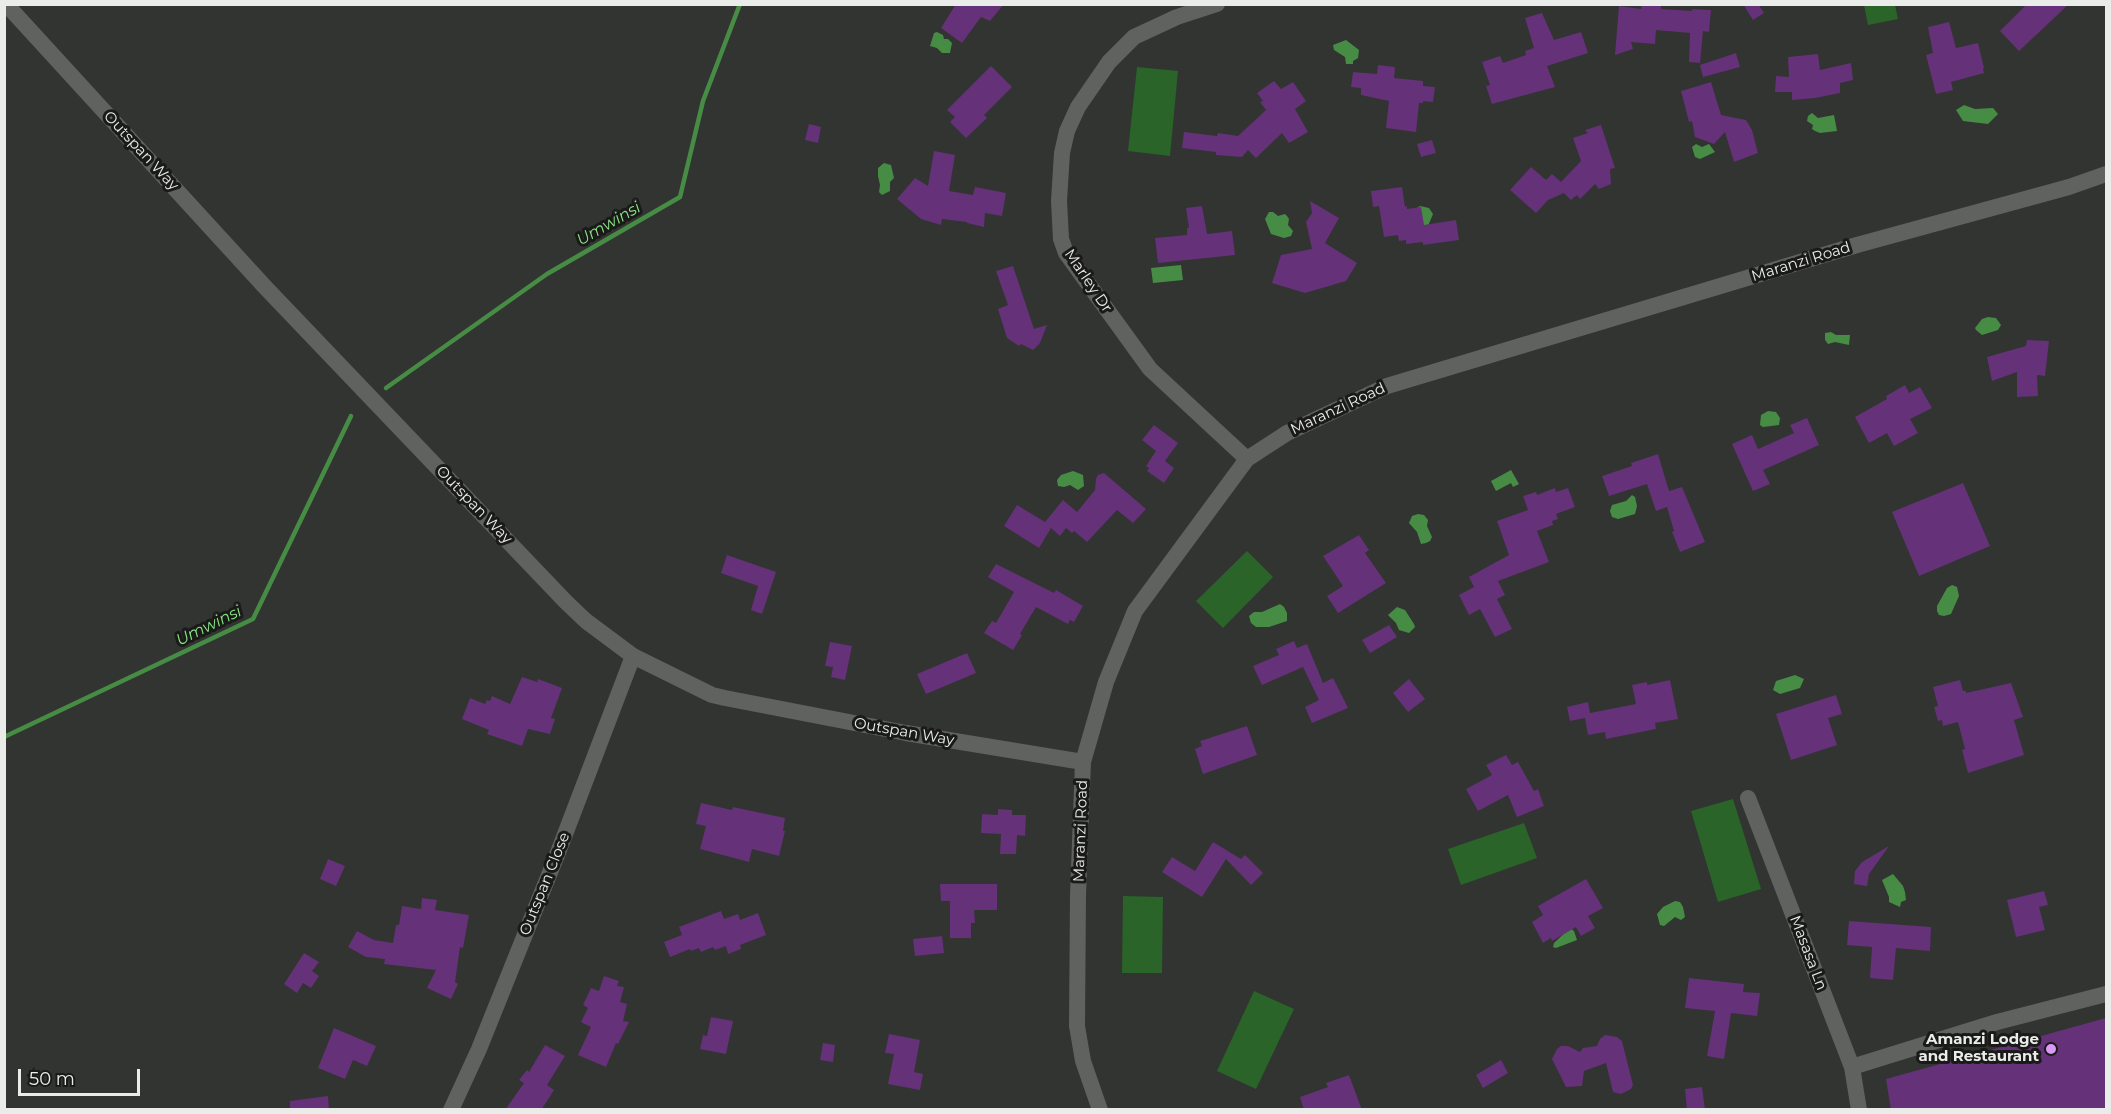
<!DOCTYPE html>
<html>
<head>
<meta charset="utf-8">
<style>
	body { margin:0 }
	#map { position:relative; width:2111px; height:1114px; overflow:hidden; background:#313431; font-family:Montserrat,sans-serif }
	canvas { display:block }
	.frame { position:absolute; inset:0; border:6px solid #eaecea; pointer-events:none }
	.scale { position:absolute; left:18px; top:1069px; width:122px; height:27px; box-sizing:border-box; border:3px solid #eaecea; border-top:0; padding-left:8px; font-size:18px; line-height:21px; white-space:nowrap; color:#eaecea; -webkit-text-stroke:4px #1a1b19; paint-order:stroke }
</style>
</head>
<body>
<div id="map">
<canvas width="2111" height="1114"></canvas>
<div class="frame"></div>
<div class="scale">50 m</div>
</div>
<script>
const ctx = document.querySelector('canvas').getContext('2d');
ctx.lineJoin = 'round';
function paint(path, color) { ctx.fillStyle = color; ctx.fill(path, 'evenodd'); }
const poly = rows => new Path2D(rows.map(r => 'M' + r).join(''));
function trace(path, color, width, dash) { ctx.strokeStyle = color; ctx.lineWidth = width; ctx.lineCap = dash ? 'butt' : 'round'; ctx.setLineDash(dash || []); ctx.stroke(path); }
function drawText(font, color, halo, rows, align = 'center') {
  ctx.font = font + ' Montserrat,sans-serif'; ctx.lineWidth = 6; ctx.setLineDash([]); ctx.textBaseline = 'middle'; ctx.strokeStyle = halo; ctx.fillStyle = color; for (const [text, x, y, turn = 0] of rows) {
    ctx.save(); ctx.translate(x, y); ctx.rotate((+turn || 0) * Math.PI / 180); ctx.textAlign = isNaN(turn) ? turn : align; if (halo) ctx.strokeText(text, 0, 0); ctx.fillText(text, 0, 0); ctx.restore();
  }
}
const green = poly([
	[1864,5,1895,5,1898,19,1868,25],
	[1137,67,1178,71,1170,156,1128,151],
	[1247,551,1273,577,1223,628,1196,601],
	[1733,799,1761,889,1718,902,1691,811],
	[1524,823,1537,858,1461,885,1448,849],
	[1123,896,1163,897,1162,973,1122,973],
	[1254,991,1294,1009,1256,1089,1217,1071]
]);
const water = poly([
	[937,32,943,35,944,39,948,39,952,43,950,53,942,53,937,48,930,46,934,33],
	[1346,40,1359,50,1358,58,1353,61,1353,64,1346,64,1345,57,1334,50,1333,45],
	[1964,105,1975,109,1993,108,1998,114,1988,124,1963,121,1956,110],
	[1812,113,1818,118,1834,115,1837,131,1820,133,1815,131,1812,129,1813,125,1807,121,1808,116],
	[1696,144,1702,147,1709,144,1715,152,1700,159,1695,157,1692,147],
	[884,163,891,165,894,178,890,182,890,191,882,195,879,192,880,185,878,176,878,168],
	[1420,206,1429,208,1433,214,1428,226,1412,225,1415,209],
	[1269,212,1273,212,1278,216,1285,214,1287,216,1289,219,1288,225,1293,231,1291,236,1284,238,1271,234,1265,219],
	[1181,265,1183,280,1153,283,1151,268],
	[1988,317,1996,318,2001,325,1998,330,1982,335,1976,330,1975,328,1982,319],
	[1831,332,1836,335,1850,335,1849,345,1835,342,1828,344,1825,340,1825,333],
	[1768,411,1776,412,1780,418,1779,425,1763,427,1760,425,1761,415],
	[1511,470,1519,484,1513,487,1511,483,1496,491,1491,481],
	[1073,471,1083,475,1084,486,1078,490,1070,485,1064,487,1058,486,1057,480,1061,475],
	[1632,495,1635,497,1637,506,1635,514,1618,519,1612,517,1610,511,1612,505,1626,501],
	[1418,514,1424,515,1428,520,1427,526,1432,537,1430,541,1426,543,1421,544,1417,532,1409,523,1412,516],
	[1952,585,1957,587,1959,596,1951,614,1944,616,1939,615,1937,611,1937,606,1947,588],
	[1280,604,1284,607,1287,613,1287,621,1269,627,1256,627,1251,623,1249,616,1254,612,1262,612],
	[1397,607,1405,610,1414,624,1415,627,1409,633,1399,630,1396,623,1388,615],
	[1795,675,1804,679,1800,688,1780,694,1773,690,1776,681],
	[1893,874,1903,886,1905,892,1906,900,1901,902,1900,907,1889,902,1889,897,1882,880],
	[1675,901,1680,902,1683,907,1685,917,1681,920,1675,917,1664,926,1660,925,1657,914,1663,907],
	[1570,928,1574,931,1577,940,1556,948,1553,947,1554,943]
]);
const stream = poly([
	[386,388,547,274,680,197,703,101,740,4],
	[4,737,253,619,351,416]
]);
const building = poly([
	[956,4,1004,4,990,21,981,17,962,43,941,28],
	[1642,4,1661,4,1661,9,1692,11,1692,9,1711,10,1709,32,1703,31,1700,63,1689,62,1690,33,1656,30,1655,44,1631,42,1633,49,1615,55,1619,6,1641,9],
	[1743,4,1758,4,1764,13,1753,20],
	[2027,4,2069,4,2019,51,2000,31],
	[1542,13,1554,40,1581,32,1588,53,1547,66,1555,87,1492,104,1486,86,1490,85,1482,62,1500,56,1503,63,1526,55,1525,51,1534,48,1525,18],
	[1949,22,1956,48,1978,43,1984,68,1983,69,1984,73,1951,82,1953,90,1936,94,1926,55,1933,53,1928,27],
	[1736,53,1740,67,1703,77,1700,65],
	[1818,54,1820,70,1851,63,1853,80,1840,83,1840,93,1815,98,1792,100,1792,92,1775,92,1776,76,1789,77,1788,57],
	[1378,65,1395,67,1394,78,1423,81,1423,86,1435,87,1433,102,1423,101,1423,103,1419,103,1416,132,1386,128,1389,101,1361,95,1361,88,1351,87,1353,72,1377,74],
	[991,66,1012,87,984,115,987,118,966,138,950,122,955,117,947,110],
	[1274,81,1281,89,1293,82,1306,101,1295,109,1308,132,1289,143,1282,133,1256,158,1248,150,1242,157,1216,155,1216,152,1182,148,1184,132,1217,136,1218,133,1238,136,1266,110,1260,102,1263,101,1257,93],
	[1711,82,1721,115,1746,120,1752,130,1758,153,1734,162,1725,132,1714,144,1695,137,1692,121,1689,122,1681,91],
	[809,124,821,127,818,143,805,140],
	[1601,125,1615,168,1610,169,1611,184,1599,189,1595,184,1580,199,1577,195,1571,200,1564,193,1548,200,1536,213,1510,190,1531,167,1546,180,1552,174,1561,182,1581,161,1573,138,1588,133,1585,130],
	[1432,140,1436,153,1421,157,1417,144],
	[934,151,955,155,949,191,973,195,975,187,1006,193,1002,216,985,213,984,227,967,223,967,222,942,219,941,225,921,219,897,199,915,178,928,186],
	[1402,187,1405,207,1407,206,1407,209,1421,207,1424,225,1456,220,1459,240,1423,245,1423,242,1406,244,1406,240,1399,241,1398,235,1384,237,1379,206,1373,207,1371,191],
	[1310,201,1339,218,1325,243,1357,263,1346,281,1305,293,1272,283,1281,255,1312,249,1306,222,1312,213],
	[1202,206,1207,234,1232,231,1235,255,1158,263,1155,238,1187,235,1187,228,1189,228,1186,208],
	[1013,266,1034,329,1047,325,1040,343,1033,350,1021,344,1019,346,1007,338,998,309,1008,305,996,271],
	[2027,340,2049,341,2045,376,2037,375,2038,396,2017,397,2017,372,1992,381,1987,357,2026,346],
	[1905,385,1909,393,1920,387,1932,408,1910,419,1918,433,1894,446,1887,433,1869,443,1855,417,1887,399,1886,396],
	[1807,418,1819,445,1763,470,1770,484,1753,491,1732,444,1752,435,1758,449,1794,433,1790,425],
	[1154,425,1178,443,1165,461,1174,468,1164,483,1147,471,1149,468,1146,466,1156,451,1142,440],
	[1658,454,1669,491,1682,487,1705,542,1680,552,1672,532,1674,531,1667,507,1656,511,1647,484,1609,496,1602,476,1632,466,1631,463],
	[1104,473,1146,509,1133,523,1117,510,1087,542,1074,531,1072,533,1066,528,1060,536,1051,528,1039,548,1004,526,1017,505,1045,522,1063,500,1077,512,1095,490,1096,479,1098,475],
	[1963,483,1990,546,1919,576,1892,512],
	[1555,488,1556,492,1568,488,1575,507,1556,514,1558,519,1552,521,1553,525,1537,531,1549,562,1498,581,1505,595,1497,599,1512,629,1495,637,1480,609,1469,615,1459,595,1474,587,1469,577,1509,555,1497,521,1528,510,1523,496,1536,492,1537,495],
	[1359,535,1369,550,1365,553,1386,583,1338,613,1327,596,1343,586,1323,556],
	[727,555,776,572,762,614,751,610,758,586,721,573],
	[996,564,1054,593,1056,590,1083,606,1074,622,1070,620,1068,624,1036,607,1020,634,1022,635,1013,650,984,633,992,621,996,623,1014,592,988,577],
	[1389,625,1397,637,1370,653,1362,640],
	[1294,641,1297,648,1307,644,1323,683,1333,678,1348,708,1312,723,1305,707,1319,700,1303,667,1262,685,1253,666,1279,655,1276,649],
	[830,642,852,646,845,680,831,677,833,667,825,666],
	[967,653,976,673,926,694,917,674],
	[522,677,537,682,538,679,562,688,551,718,555,719,550,734,528,729,522,746,487,734,489,730,462,719,470,698,485,704,487,700,490,701,492,696,510,704],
	[1409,679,1425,699,1408,712,1393,693],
	[1670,680,1678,719,1655,723,1656,729,1606,739,1605,732,1588,735,1585,718,1570,721,1567,707,1588,702,1590,713,1636,704,1632,685,1647,682,1647,685],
	[1960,680,1963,691,1966,691,1966,693,2011,683,2023,717,2014,720,2024,755,1968,773,1962,750,1965,749,1958,722,1943,726,1942,720,1938,721,1934,707,1938,706,1933,687],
	[1836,695,1842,714,1828,718,1837,745,1791,760,1776,714],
	[1247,726,1257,755,1203,774,1195,749,1202,746,1200,741],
	[1506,755,1512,765,1518,762,1534,791,1538,789,1544,806,1517,817,1508,795,1478,811,1466,789,1492,775,1486,765],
	[701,803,732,810,733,807,785,818,783,831,785,831,779,856,752,849,749,862,700,849,706,826,696,824],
	[998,809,1012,810,1012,815,1026,815,1025,836,1017,835,1016,854,1000,854,1001,834,981,833,982,814,998,815],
	[1213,842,1241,859,1245,855,1263,873,1251,885,1226,859,1202,897,1162,872,1172,857,1195,871],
	[1889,846,1869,874,1867,886,1854,884,1855,871,1862,862],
	[328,859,345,866,336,886,320,879],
	[1586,879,1603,908,1588,916,1595,928,1581,936,1576,927,1552,941,1551,938,1543,943,1532,922,1543,915,1538,906],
	[940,884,997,884,997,910,974,910,975,923,971,923,971,938,950,938,950,901,941,901],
	[2044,891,2048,905,2039,907,2045,930,2016,937,2007,900],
	[422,898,437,900,435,910,469,915,463,948,460,947,455,982,458,984,451,999,427,988,436,970,384,964,385,959,366,957,348,947,357,931,374,940,393,943,396,925,399,925,402,906,421,909],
	[721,911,724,919,738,914,740,920,758,913,766,935,740,945,741,949,728,954,726,946,715,950,713,947,701,952,699,948,691,951,690,949,670,957,664,942,682,935,679,927],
	[1849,921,1931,927,1930,951,1896,948,1893,980,1870,978,1872,947,1847,945],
	[942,936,944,953,915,956,913,939],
	[304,953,319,962,312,971,319,976,311,988,303,983,297,993,284,984],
	[604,976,619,981,617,986,624,987,620,1002,627,1004,623,1021,629,1022,618,1044,616,1043,606,1067,578,1055,591,1027,581,1022,588,1008,583,1005,591,988,599,991],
	[1689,978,1744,984,1743,992,1760,993,1757,1016,1731,1013,1724,1059,1707,1056,1715,1011,1685,1008],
	[711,1017,733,1021,726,1054,700,1049,703,1035,707,1036],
	[2106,1018,2106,1110,1891,1110,1886,1079],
	[334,1028,376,1046,367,1066,353,1060,345,1079,318,1068],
	[889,1034,920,1040,914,1072,923,1074,920,1090,888,1084,894,1054,885,1053],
	[1605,1035,1617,1037,1622,1041,1633,1085,1631,1089,1621,1094,1613,1092,1606,1063,1584,1071,1582,1086,1566,1087,1552,1059,1557,1049,1561,1046,1568,1046,1580,1052,1583,1048,1597,1046,1600,1039],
	[823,1043,835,1045,833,1062,820,1060],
	[545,1045,565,1056,547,1085,554,1090,549,1098,541,1110,505,1110,524,1083,519,1080,527,1070,529,1072],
	[1501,1060,1508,1073,1483,1088,1476,1075],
	[1349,1075,1362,1110,1304,1110,1300,1097,1328,1087,1326,1083],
	[1702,1087,1705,1110,1687,1110,1685,1089],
	[328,1096,329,1110,290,1110,290,1101]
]);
const minor = poly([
	[6,4,265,287,566,602,586,621,633,656,712,695,725,698,906,733,1083,762],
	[1217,4,1177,17,1134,37,1109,62,1078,107,1067,131,1062,153,1059,201,1061,239,1066,253,1150,369,1247,459],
	[1748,798,1852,1067,1859,1110],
	[1852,1067,1997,1022,2106,994],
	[451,1110,479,1049,559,850,633,656],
	[1100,1110,1083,1061,1077,1026,1078,895,1083,762,1106,682,1135,611,1247,459,1287,433,1387,386,1857,245,2069,187,2106,174]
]);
const markers = [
	[2051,1049,6,"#db99f5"]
];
const streetNames = [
	["Outspan Way",141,151,47],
	["Maranzi Road",1801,262,-17],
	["Marley Dr",1088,281,56],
	["Maranzi Road",1338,409,-25],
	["Outspan Way",474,505,46],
	["Outspan Way",904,732,10],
	["Maranzi Road",1081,831,-88],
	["Outspan Close",545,884,-68],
	["Masasa Ln",1808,953,69]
];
const poiNames = [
	["Amanzi Lodge",2039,1040],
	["and Restaurant",2039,1057]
];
const waterNames = [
	["Umwinsi",609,224,-30],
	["Umwinsi",209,626,-26]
];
paint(green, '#2a6428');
paint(water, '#478c45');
trace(stream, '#478c45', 4.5);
paint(building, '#653179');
trace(minor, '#5f625f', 16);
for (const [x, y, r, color] of markers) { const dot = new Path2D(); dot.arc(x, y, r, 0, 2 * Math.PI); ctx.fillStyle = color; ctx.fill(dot); trace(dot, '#1a1b19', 2); }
drawText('15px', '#eaecea', '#1a1b19', streetNames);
drawText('bold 15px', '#eaecea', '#1a1b19', poiNames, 'right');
drawText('italic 16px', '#8ae585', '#1a1b19', waterNames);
</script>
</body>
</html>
